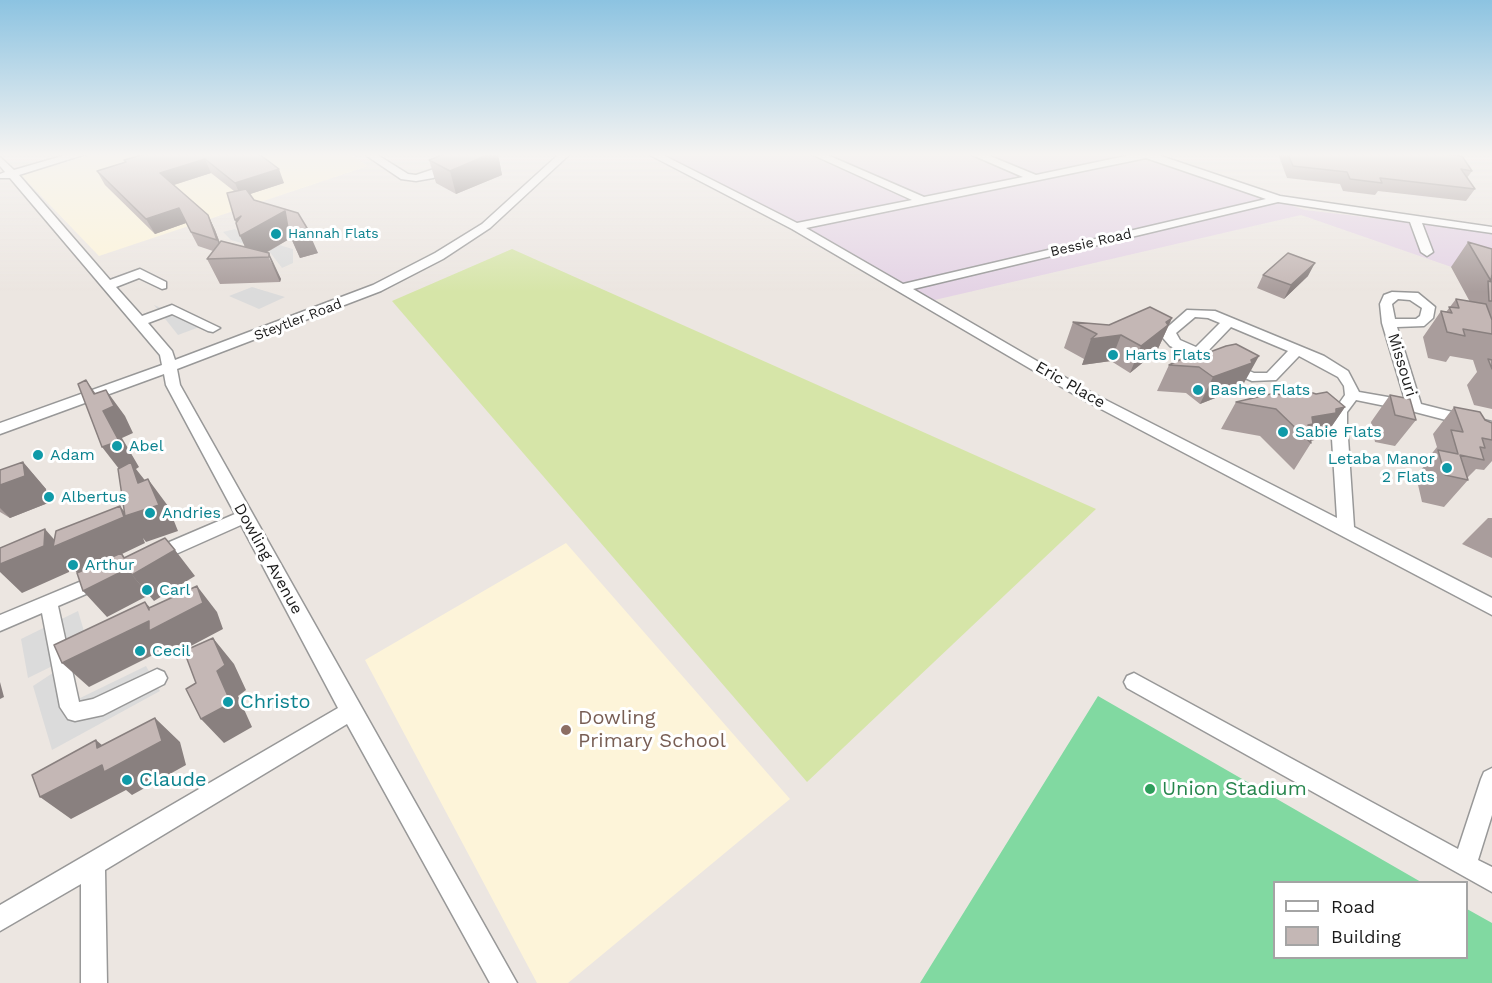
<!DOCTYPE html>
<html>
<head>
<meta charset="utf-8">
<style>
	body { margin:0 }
	#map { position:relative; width:1492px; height:983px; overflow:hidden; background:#ece6e1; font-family:"Work Sans",sans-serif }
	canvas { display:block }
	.legend { position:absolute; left:1273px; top:881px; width:195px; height:78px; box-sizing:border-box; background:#fff; border:2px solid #a4a4a4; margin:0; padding:8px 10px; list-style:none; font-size:18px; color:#1b1b1b }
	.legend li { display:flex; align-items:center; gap:12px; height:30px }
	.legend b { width:30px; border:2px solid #a4a4a4 }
</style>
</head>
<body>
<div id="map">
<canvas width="1492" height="983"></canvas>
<ul class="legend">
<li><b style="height:8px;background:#fff"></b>Road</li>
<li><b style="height:16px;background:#c4b7b5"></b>Building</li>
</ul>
</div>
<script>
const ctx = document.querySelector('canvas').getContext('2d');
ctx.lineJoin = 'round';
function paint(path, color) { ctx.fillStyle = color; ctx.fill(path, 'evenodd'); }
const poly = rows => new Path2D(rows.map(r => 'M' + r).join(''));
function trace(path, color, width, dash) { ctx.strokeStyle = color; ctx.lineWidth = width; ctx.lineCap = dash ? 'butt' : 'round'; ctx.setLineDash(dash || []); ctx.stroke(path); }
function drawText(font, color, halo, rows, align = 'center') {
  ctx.font = font + ' "Work Sans",sans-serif'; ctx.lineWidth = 6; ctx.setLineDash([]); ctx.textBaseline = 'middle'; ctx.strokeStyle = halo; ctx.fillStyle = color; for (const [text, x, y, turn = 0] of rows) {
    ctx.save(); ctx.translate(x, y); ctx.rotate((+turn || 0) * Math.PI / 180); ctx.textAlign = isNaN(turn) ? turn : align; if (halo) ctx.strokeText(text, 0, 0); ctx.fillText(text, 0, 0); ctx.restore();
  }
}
const industrial = poly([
	[653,154,1137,154,1305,210,1492,232,1492,281,1301,215,926,302]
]);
const education = poly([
	[95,154,349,154,368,166,99,256,21,175],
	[566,543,790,799,568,983,537,983,365,660]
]);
const grass = poly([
	[512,249,1096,509,807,782,392,301]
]);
const pitch = poly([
	[1098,696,1421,882,1274,882,1274,958,1466,958,1467,909,1492,923,1492,983,920,983]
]);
const parking = poly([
	[235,229,242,234,293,249,293,263,282,268,269,251,231,240,223,232],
	[252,287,285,297,259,309,229,296],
	[154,305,202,326,178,335],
	[78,611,89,648,28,678,21,639],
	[68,663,76,700,146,666,160,691,52,750,33,686]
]);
const minor = poly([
	[69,154,86,154,19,175,110,280,140,269,166,282,166,288,162,289,139,278,116,287,142,316,172,305,220,328,213,332,208,331,172,314,148,323,172,351,175,360,373,285,435,253,482,224,559,154,570,154,490,228,443,259,381,291,177,369,180,385,517,983,490,983,347,724,105,870,107,983,81,983,81,884,0,931,0,905,338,708,241,525,158,562,146,562,143,557,146,552,235,514,166,385,164,374,0,434,0,423,162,365,160,355,10,178,0,178,0,174,5,172,0,166,0,157,14,170,69,154],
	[364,154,376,154,408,174,416,175,479,154,494,154,433,178,416,181,401,179,364,154],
	[648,154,661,154,797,223,912,200,811,154,825,154,924,197,1023,177,970,154,985,154,1036,175,1135,154,1155,154,1280,196,1492,227,1492,233,1422,223,1433,252,1427,256,1421,252,1410,222,1278,202,913,289,1092,393,1337,518,1331,423,1333,412,1345,395,1344,386,1338,377,1299,356,1276,380,1252,381,1170,346,1163,338,1162,332,1187,310,1215,311,1324,356,1348,371,1359,392,1405,400,1382,323,1380,304,1384,295,1392,292,1418,293,1435,307,1433,318,1424,326,1397,327,1421,404,1492,422,1492,432,1415,412,1356,400,1347,412,1347,423,1354,527,1492,598,1492,615,1082,399,792,229,648,154],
	[1146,158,1266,199,903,284,806,228,1146,158],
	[1398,299,1410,300,1422,308,1420,316,1416,319,1395,319,1392,304,1398,299],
	[1195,317,1208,318,1220,323,1196,347,1180,340,1176,333,1195,317],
	[1231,327,1288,351,1267,373,1254,373,1207,352,1231,327],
	[101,573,107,575,110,580,107,585,58,606,79,702,93,699,157,669,164,672,167,678,164,684,103,715,75,721,68,719,60,707,42,613,0,631,0,615,101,573],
	[1134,673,1458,849,1481,779,1484,772,1492,768,1492,815,1478,860,1492,867,1492,892,1127,688,1124,682,1127,676,1134,673]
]);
const wall = poly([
	[259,154,284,183,250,194,254,200,318,253,300,258,291,238,266,253,281,279,280,282,220,284,207,259,213,251,198,246,186,223,155,234,105,185,97,171,125,162,124,160],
	[211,173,234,191,235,220,245,247,220,243,215,230,208,215,174,185],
	[444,154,498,154,502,175,456,194,436,183,429,160],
	[1278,154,1444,154,1472,171,1467,178,1475,189,1466,201,1378,191,1375,195,1343,191,1340,184,1287,178],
	[1468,242,1492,249,1492,409,1474,405,1467,385,1477,372,1473,360,1450,356,1446,362,1428,358,1423,337,1441,311,1446,312,1456,299,1470,302,1451,267],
	[1263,275,1308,276,1284,299,1257,288],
	[1172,318,1157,351,1130,373,1111,361,1082,365,1084,359,1064,348,1073,322,1109,325],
	[1196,352,1244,383,1240,385,1238,389,1200,404,1186,393,1157,391,1169,365],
	[1390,395,1416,420,1395,446,1375,442,1371,422],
	[1287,397,1345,407,1327,433,1321,435,1318,439,1311,441,1311,443,1294,470,1260,436,1221,429,1236,402],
	[1454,407,1492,423,1492,461,1484,470,1476,469,1467,478,1468,480,1444,507,1422,502,1416,476,1430,459,1429,457,1437,447,1433,434],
	[23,462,46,489,48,503,10,518,0,512,0,470],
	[1488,518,1492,518,1492,558,1462,544]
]);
const shadedWall = poly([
	[490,154,498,154,502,175,456,194,450,171],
	[205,159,211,173,167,187,160,173],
	[279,169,284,183,241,197,235,183],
	[179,208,186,223,155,234,146,219],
	[285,211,307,228,318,253,300,258,291,238,258,257,250,258,240,236,242,235,235,220,241,216],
	[208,215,215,230,224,254,217,240],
	[269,253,281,279,280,282,269,257],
	[1315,263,1308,276,1284,299,1291,285],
	[1172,318,1157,351,1130,373,1141,346,1166,322],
	[1121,335,1111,361,1082,365,1091,339],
	[1259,356,1244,383,1240,385,1238,389,1200,404,1213,377],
	[86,380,105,407,106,390,125,416,133,433,122,438,139,467,136,469,151,488,148,479,168,506,178,531,146,542,143,538,145,543,122,554,137,572,175,550,195,576,154,601,132,575,124,558,78,574,69,564,69,572,22,593,0,572,0,564,45,529,59,545,120,506,127,515,123,474,102,447,94,394],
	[1345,407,1327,433,1321,435,1318,439,1309,441,1301,433,1312,417],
	[23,462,46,489,48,503,10,518,0,508,0,485],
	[127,569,149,595,107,617,83,591],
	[197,586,217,612,223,629,172,656,165,649,89,687,62,663,149,610,145,602,164,623],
	[213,638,234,664,246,690,238,696,252,727,224,743,201,719,217,671],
	[0,682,4,697,0,699],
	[155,718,180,742,186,765,132,795,126,790,71,819,40,797,97,748,96,740,122,762]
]);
const building = poly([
	[145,154,259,154,279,169,235,183,205,159,160,173,208,215,217,240,191,232,179,208,146,219,97,171,126,162,124,160,145,154],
	[444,154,490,154,450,171,429,160,444,154],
	[1288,154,1444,154,1462,156,1472,171,1461,169,1475,189,1380,178,1382,183,1350,179,1347,172,1293,166,1288,154],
	[246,189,254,200,298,213,307,228,289,234,285,211,240,236,236,223,241,216,235,220,227,193,246,189],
	[221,241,269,253,269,257,207,259,221,241],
	[1468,242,1492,249,1492,274,1491,281,1468,242],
	[1288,253,1315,263,1291,285,1263,275,1288,253],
	[1488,281,1492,282,1492,301,1489,301,1488,281],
	[1456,299,1486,304,1492,320,1492,334,1463,329,1465,336,1447,332,1441,311,1452,313,1449,307,1459,308,1456,299],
	[1150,307,1172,318,1166,322,1168,325,1141,346,1121,335,1091,339,1097,334,1073,322,1109,325,1150,307],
	[1236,344,1259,356,1251,360,1252,363,1213,377,1199,367,1169,365,1196,352,1207,353,1226,346,1236,344],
	[1488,359,1492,360,1492,369,1488,359],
	[86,380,94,394,106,390,114,406,103,411,119,441,102,447,78,384,86,380],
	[1310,392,1316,394,1327,392,1345,407,1336,409,1336,413,1312,417,1313,424,1308,425,1311,443,1276,409,1236,402,1275,393,1287,397,1310,392],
	[1390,395,1410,399,1416,420,1395,415,1390,395],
	[1454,407,1480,412,1485,420,1492,423,1492,440,1482,438,1485,448,1480,447,1484,460,1460,455,1468,480,1445,475,1438,450,1458,454,1451,430,1463,432,1454,407],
	[23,462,25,476,0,485,0,470,23,462],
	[131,462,138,483,148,479,159,505,125,516,118,469,131,462],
	[120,506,124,517,53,547,56,531,120,506],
	[45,529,44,546,0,564,0,548,45,529],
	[165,538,175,550,132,575,127,569,83,591,77,573,121,553,124,558,165,538],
	[197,586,203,603,149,631,149,621,62,663,54,645,145,602,149,610,149,608,197,586],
	[213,638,225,665,217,671,231,703,201,719,186,689,196,683,184,651,213,638],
	[155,718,162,741,104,772,102,765,40,797,32,775,96,740,97,748,155,718]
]);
const markers = [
	[276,234,6,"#0f9aa8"],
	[1113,355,6,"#0f9aa8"],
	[1198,390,6,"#0f9aa8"],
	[1283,432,6,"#0f9aa8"],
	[117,446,6,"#0f9aa8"],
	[38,455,6,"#0f9aa8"],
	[1447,468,6,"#0f9aa8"],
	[49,497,6,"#0f9aa8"],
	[150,513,6,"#0f9aa8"],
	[73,565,6,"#0f9aa8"],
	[147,590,6,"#0f9aa8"],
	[140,651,6,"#0f9aa8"],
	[228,702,6,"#0f9aa8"],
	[566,730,6,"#8d6e63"],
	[127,780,6,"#0f9aa8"],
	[1150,789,6,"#2e9e5b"]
];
const farCulturenames = [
	["Hannah Flats",288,234]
];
const farStreetnames = [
	["Bessie Road",1091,243,-13],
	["Steytler Road",298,320,-21]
];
const cultureNames = [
	["Harts Flats",1125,355],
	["Bashee Flats",1210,390],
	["Sabie Flats",1295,432],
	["Abel",129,446],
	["Adam",50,455],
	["Letaba Manor",1435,459,"right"],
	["2 Flats",1435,477,"right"],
	["Albertus",61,497],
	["Andries",162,513],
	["Arthur",85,565],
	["Carl",159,590],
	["Cecil",152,651]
];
const streetNames = [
	["Missouri",1402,365,73],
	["Eric Place",1070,385,30],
	["Dowling Avenue",268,559,61]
];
const nearCulturenames = [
	["Christo",240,702],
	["Claude",139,780]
];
const nearEducationnames = [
	["Dowling",578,718],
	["Primary School",578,741]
];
const nearLeisurenames = [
	["Union Stadium",1162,789]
];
paint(industrial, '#e4d3e5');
paint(education, '#fdf4d9');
paint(grass, '#d6e5a8');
paint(pitch, '#81d9a1');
paint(parking, '#dbdbdb');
trace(minor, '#989898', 3);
paint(minor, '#fff');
paint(wall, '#a99d9c');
paint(shadedWall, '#89807f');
paint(building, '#c4b7b5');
trace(building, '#89807f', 1.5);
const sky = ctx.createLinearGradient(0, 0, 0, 292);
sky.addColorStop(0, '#8cc3e1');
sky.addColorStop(0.53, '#f6f4f2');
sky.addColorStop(1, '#f6f4f200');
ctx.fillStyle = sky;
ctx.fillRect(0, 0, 1492, 292);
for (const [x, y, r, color] of markers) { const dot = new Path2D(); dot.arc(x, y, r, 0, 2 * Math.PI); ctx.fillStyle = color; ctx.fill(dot); trace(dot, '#fff', 2); }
drawText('14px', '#0d838f', '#fff', farCulturenames, 'left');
drawText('14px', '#1b1b1b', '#fff', farStreetnames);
drawText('16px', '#0d838f', '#fff', cultureNames, 'left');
drawText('16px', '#1b1b1b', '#fff', streetNames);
drawText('20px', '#0d838f', '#fff', nearCulturenames, 'left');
drawText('20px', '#785e54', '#fff', nearEducationnames, 'left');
drawText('20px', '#27864d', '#fff', nearLeisurenames, 'left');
</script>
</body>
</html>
